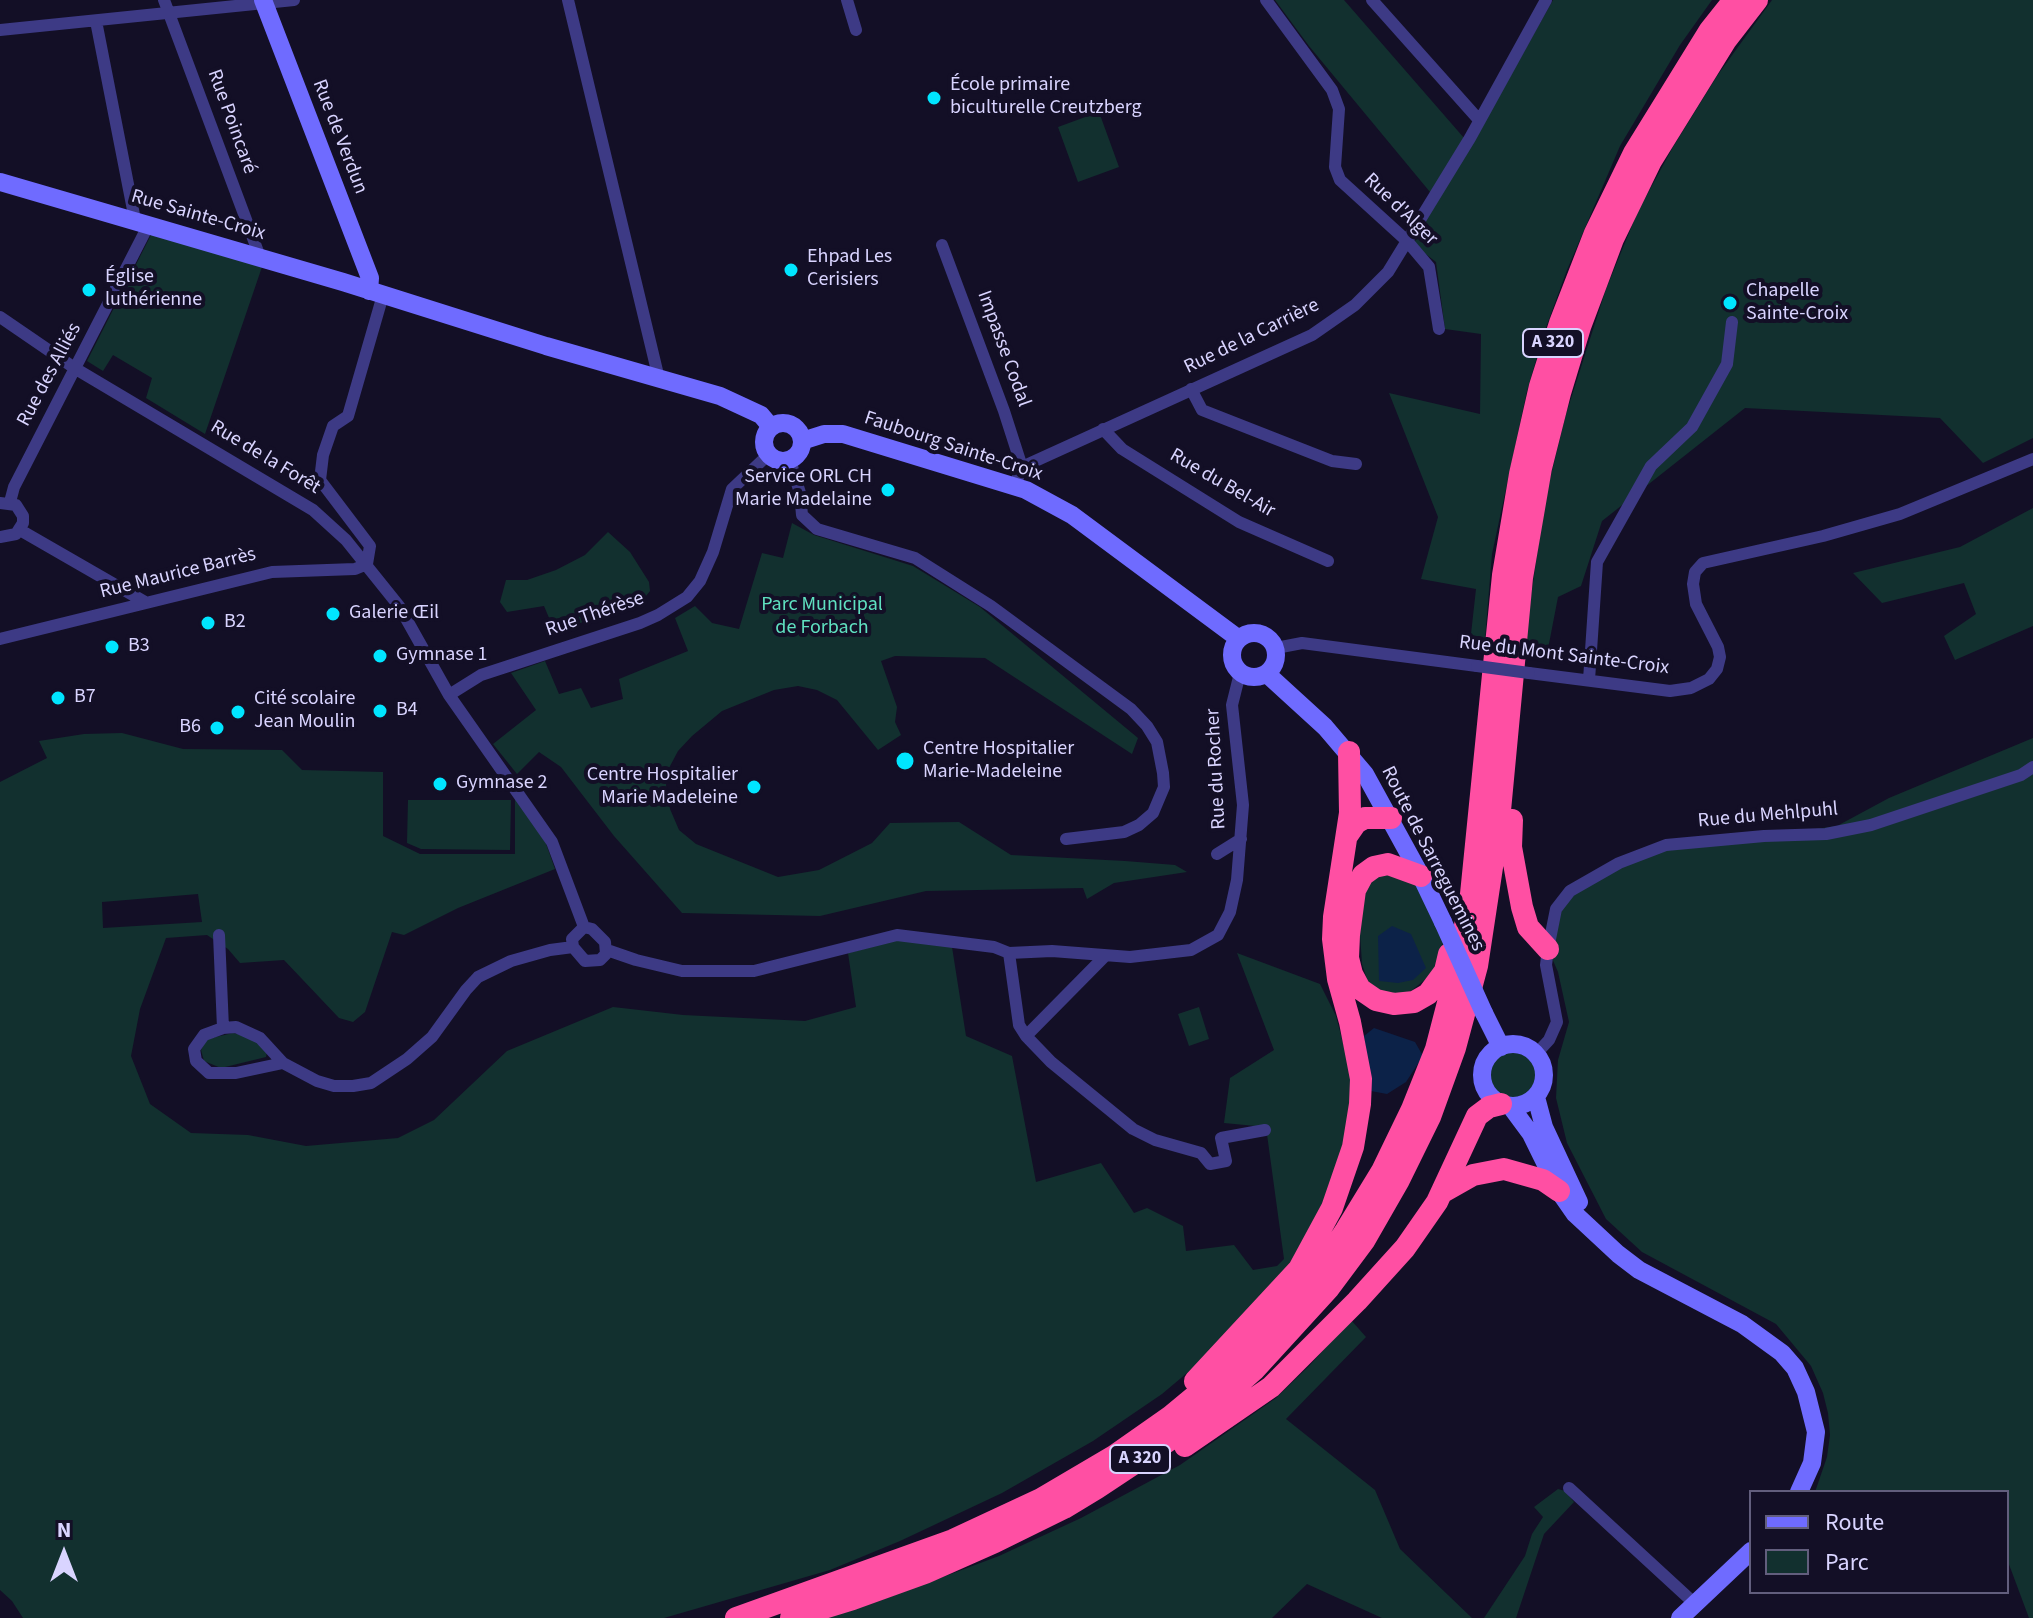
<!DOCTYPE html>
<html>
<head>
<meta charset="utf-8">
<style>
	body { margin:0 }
	#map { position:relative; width:2033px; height:1618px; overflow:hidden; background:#130f26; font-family:"Source Sans 3",sans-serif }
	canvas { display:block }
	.legend { position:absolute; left:1749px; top:1490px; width:260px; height:104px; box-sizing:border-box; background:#130f26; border:2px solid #625e7d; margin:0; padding:10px 14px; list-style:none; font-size:24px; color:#d9d4ff }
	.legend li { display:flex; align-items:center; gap:16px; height:40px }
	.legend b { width:40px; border:2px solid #625e7d }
	.north { position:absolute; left:24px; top:1514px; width:80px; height:80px; -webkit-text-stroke:6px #130f26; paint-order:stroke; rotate:0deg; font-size:22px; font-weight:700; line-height:32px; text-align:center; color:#d9d4ff }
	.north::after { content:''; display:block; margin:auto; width:28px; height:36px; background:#d9d4ff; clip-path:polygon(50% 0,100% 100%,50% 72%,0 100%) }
</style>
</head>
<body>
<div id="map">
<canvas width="2033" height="1618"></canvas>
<ul class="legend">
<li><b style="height:10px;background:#6f6bff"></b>Route</li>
<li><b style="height:22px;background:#12302f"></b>Parc</li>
</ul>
<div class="north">N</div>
</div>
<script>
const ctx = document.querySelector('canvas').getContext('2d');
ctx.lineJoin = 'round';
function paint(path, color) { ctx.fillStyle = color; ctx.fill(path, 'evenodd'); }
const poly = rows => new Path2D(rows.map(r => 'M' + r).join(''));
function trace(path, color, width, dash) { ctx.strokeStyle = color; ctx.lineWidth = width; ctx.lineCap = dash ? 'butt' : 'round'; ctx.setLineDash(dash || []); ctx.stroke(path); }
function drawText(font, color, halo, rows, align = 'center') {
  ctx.font = font + ' "Source Sans 3",sans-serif'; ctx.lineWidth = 8; ctx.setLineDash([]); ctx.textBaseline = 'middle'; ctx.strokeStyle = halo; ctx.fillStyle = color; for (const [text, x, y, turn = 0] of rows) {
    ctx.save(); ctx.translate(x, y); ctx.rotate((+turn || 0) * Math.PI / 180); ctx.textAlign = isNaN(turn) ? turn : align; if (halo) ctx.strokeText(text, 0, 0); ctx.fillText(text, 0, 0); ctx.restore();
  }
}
const green = poly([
	[1275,0,1344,0,1471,146,1553,0,1712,0,1680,45,1620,146,1567,270,1544,333,1527,391,1492,554,1484,651,1469,652,1476,589,1421,579,1438,517,1389,393,1480,414,1481,334,1445,329,1436,262,1414,245,1430,192,1309,46],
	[1772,0,2033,0,2033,438,1983,463,1940,418,1745,408,1602,521,1581,586,1558,597,1547,654,1523,652,1545,499,1566,414,1606,289,1638,211,1673,147,1717,76],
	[1099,112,1119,167,1078,182,1058,127],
	[154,229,264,261,205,434,146,398,152,378,113,355,103,371,87,361],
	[2033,508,2033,626,1955,660,1944,636,1976,614,1964,583,1882,603,1853,573,1960,547],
	[792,523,814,535,913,566,980,607,1138,738,1132,754,985,658,895,656,881,661,897,707,895,722,901,735,878,750,837,700,817,690,798,686,774,690,722,711,692,736,678,751,669,768,666,785,670,809,679,830,696,844,778,877,819,870,872,843,890,823,959,822,1011,855,1125,861,1175,865,1187,872,1114,883,1087,899,1083,888,926,891,820,916,682,913,614,836,561,767,539,752,517,774,493,744,536,710,511,673,545,661,559,694,581,688,591,708,623,699,619,679,688,651,675,618,695,606,712,623,739,629,762,553,783,558],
	[608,532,630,552,649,582,650,591,642,601,555,632,544,606,507,612,500,602,506,580,527,580,556,570,585,555],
	[122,733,183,749,282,750,302,770,383,772,383,836,420,854,515,854,515,798,544,838,555,869,458,908,404,935,392,932,365,1012,353,1022,339,1018,284,960,240,963,228,949,207,935,166,938,140,1009,131,1056,150,1104,191,1133,248,1135,306,1146,398,1138,434,1120,507,1051,613,1007,683,1015,805,1021,856,1007,848,953,897,940,952,947,966,1036,1012,1056,1036,1182,1101,1163,1134,1213,1147,1208,1183,1226,1186,1251,1234,1245,1253,1270,1277,1266,1284,1259,1266,1127,1224,1123,1230,1078,1274,1050,1237,953,1320,984,1336,1016,1351,1074,1351,1101,1345,1138,1336,1173,1302,1252,1212,1352,1162,1394,1093,1441,1002,1493,900,1541,830,1570,664,1618,23,1618,12,1601,0,1590,0,782,47,758,39,741,84,734],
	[198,894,202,922,103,928,102,902],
	[2033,738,2033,1618,2029,1618,2007,1559,2007,1492,1815,1492,1827,1457,1830,1435,1828,1413,1823,1393,1811,1366,1776,1324,1642,1252,1606,1219,1567,1143,1556,1098,1558,1060,1569,1022,1558,972,1548,949,1556,909,1570,891,1656,851,1837,826,1889,798],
	[408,800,511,800,510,850,421,849,407,843],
	[1384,872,1412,878,1444,937,1438,969,1411,991,1396,995,1379,991,1368,982,1362,964,1360,934,1364,892,1371,879],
	[1199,1007,1209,1039,1189,1046,1178,1014],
	[233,1033,248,1036,260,1045,267,1052,266,1057,221,1068,204,1061,201,1050,207,1039],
	'1489 1076a25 25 0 1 1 50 0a25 25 0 1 1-50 0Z',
	[1351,1320,1366,1337,1286,1419,1375,1490,1400,1549,1472,1618,1382,1618,1307,1584,1272,1618,826,1618,871,1604,999,1556,1081,1518,1180,1465,1276,1398,1309,1366],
	[1558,1489,1565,1491,1574,1502,1544,1534,1516,1618,1484,1618,1525,1556,1532,1534,1543,1517,1534,1507]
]);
const water = poly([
	[1392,926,1411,934,1426,968,1413,980,1398,983,1379,981,1378,936],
	[1374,1028,1415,1042,1423,1056,1406,1082,1387,1094,1371,1091,1364,1036]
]);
const street = poly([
	[164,0,260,257],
	[568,0,659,379],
	[847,0,856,30],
	[1266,0,1332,90,1339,109,1335,167,1340,180,1407,241,1429,267,1439,329],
	[1372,0,1479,120],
	[96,21,135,220],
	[0,30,294,0],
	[942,245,1004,411,1022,467],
	[0,317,76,369,313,510,346,540,399,606,449,695,552,842,584,927],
	[1191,389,1202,410,1332,461,1356,464],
	[1103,429,1122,449,1239,522,1328,561],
	[790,460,800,493,802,515,817,529,915,558,991,606,1131,709,1147,726,1157,742,1163,773,1164,787,1153,813,1139,825,1124,832,1066,839],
	[1015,485,1022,467,1312,335,1355,305,1388,272,1470,138,1546,0],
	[10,502,14,487,149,224],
	[0,503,16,505,23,516,23,523,16,534,0,537],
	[20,530,145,602],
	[367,564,370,546,320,480,323,455,333,426,348,416,383,295],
	[0,639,272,572,355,569,367,564],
	[1276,648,1302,643,1477,666],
	[1529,673,1670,691,1691,688,1709,679,1717,669,1720,657,1718,647,1696,604,1693,584,1695,572,1703,563,1823,536,1900,514,2033,459],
	[1589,680,1597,562,1651,466,1692,427,1727,364,1732,322],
	[449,695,481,675,640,623,658,615,687,597,700,581,713,552,732,489,768,455],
	[1217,854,1241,839],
	[584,927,592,929,605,942,606,954,600,960,585,961,573,947,572,939,584,927],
	[219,935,223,1028],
	[607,950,636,960,682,971,754,971,897,935,994,947,1009,953,1052,951,1130,957,1191,950,1218,935,1230,912,1237,880,1243,805,1232,705,1240,673],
	[1009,953,1019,1025,1026,1036,1051,1062,1133,1129,1155,1140,1201,1153,1210,1164,1226,1161,1221,1138,1265,1130],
	[1026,1036,1105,956],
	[1536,1054,1549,1040,1557,1022,1546,965,1548,949,1556,909,1570,891,1619,863,1666,845,1764,836,1826,834,1871,825,2021,775,2033,767],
	[283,1063,236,1073,209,1073,196,1061,194,1049,204,1035,223,1028,236,1027,260,1038,283,1063,317,1081,334,1086,353,1086,371,1083,407,1059,432,1037,466,990,478,977,511,961,550,950,573,947],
	[1569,1488,1694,1603]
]);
const secondary = poly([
	[263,0,370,278,369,291],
	[0,182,343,282,546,346,720,396,761,415,771,427],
	'764 442a19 19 0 1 1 38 0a19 19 0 1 1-38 0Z',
	[802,441,824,434,843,434,1026,490,1072,515,1239,639],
	'1232 655a22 22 0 1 1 44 0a22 22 0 1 1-44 0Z',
	[1267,674,1325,727,1365,774,1421,876,1443,922],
	[1484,1013,1501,1047],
	'1482 1075a31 31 0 1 1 62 0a31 31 0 1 1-62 0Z',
	[1536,1097,1544,1127,1579,1202],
	[1511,1107,1531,1134,1559,1191,1575,1214,1618,1254,1639,1270,1742,1324,1782,1353,1795,1368,1806,1392,1816,1432,1812,1463,1799,1492],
	[1680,1618,1751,1551]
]);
const highway = poly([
	[1512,820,1511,847,1522,907,1528,927,1548,949],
	[1347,836,1356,823,1365,818,1391,818],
	[1421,876,1388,864,1374,867,1363,875,1355,890,1349,935,1348,958,1352,974,1360,989,1376,1000,1394,1004,1414,1002,1428,994,1445,971,1449,954],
	[1443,1192,1473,1175,1504,1169,1543,1180,1559,1191],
	[1195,1381,1299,1269,1332,1208,1353,1147,1360,1104,1361,1079,1350,1022,1338,979,1333,939,1334,917,1350,813,1349,752],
	[1185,1446,1271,1387,1357,1301,1405,1248,1437,1202,1477,1116,1489,1107,1501,1104],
	[736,1618,953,1540,1041,1499,1114,1456,1171,1416,1241,1358,1315,1277,1346,1230,1382,1171,1412,1109,1436,1049,1457,968,1471,894,1503,575,1520,474,1540,386,1560,323,1595,233,1634,153,1710,30,1734,0],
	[791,1618,853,1599,925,1573,995,1542,1064,1508,1097,1488,1192,1425,1254,1370,1329,1288,1364,1241,1399,1180,1430,1117,1455,1048,1477,966,1499,821,1522,578,1541,468,1560,393,1580,327,1613,239,1651,161,1726,40,1757,0]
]);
const streetBridge = poly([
	[1477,666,1529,673]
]);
const secondaryBridge = poly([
	[1443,922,1484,1013]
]);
const markers = [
	[934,98,8,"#00e5ff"],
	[791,270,8,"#00e5ff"],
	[89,290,8,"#00e5ff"],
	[1730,303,8,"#00e5ff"],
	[888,490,8,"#00e5ff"],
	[333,614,8,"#00e5ff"],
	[208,623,8,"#00e5ff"],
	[112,647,8,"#00e5ff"],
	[380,656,8,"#00e5ff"],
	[58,698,8,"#00e5ff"],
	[380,711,8,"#00e5ff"],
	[238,712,8,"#00e5ff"],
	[217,728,8,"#00e5ff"],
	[905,761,10,"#00e5ff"],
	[440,784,8,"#00e5ff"],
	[754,787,8,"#00e5ff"]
];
const shields = [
	[1553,343,60],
	[1140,1459,60]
];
const shieldNames = [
	["A 320",1553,343],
	["A 320",1140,1459]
];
const poiNames = [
	["École primaire",950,86],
	["biculturelle Creutzberg",950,109],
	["Ehpad Les",807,258],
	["Cerisiers",807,281],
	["Église",105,278],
	["luthérienne",105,301],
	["Chapelle",1746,292],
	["Sainte-Croix",1746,315],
	["Service ORL CH",872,478,"right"],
	["Marie Madelaine",872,501,"right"],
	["Galerie Œil",349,614],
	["B2",224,623],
	["B3",128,647],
	["Gymnase 1",396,656],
	["B7",74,698],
	["Cité scolaire",254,700],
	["Jean Moulin",254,723],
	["B4",396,711],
	["B6",201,728,"right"],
	["Centre Hospitalier",923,750],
	["Marie-Madeleine",923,773],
	["Centre Hospitalier",738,776,"right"],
	["Marie Madeleine",738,799,"right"],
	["Gymnase 2",456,784]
];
const streetNames = [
	["Rue Poincaré",231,122,70],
	["Rue de Verdun",339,137,69],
	["Rue d'Alger",1400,210,44],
	["Rue Sainte-Croix",198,216,16],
	["Rue de la Carrière",1252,337,-26],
	["Impasse Codal",1003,349,70],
	["Rue des Alliés",50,375,-62],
	["Faubourg Sainte-Croix",953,447,18],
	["Rue de la Forêt",265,458,31],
	["Rue du Bel-Air",1222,484,30],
	["Rue Maurice Barrès",178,574,-14],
	["Rue Thérèse",595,615,-19],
	["Rue du Mont Sainte-Croix",1564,656,7],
	["Rue du Rocher",1217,769,-93],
	["Rue du Mehlpuhl",1768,816,-5],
	["Route de Sarreguemines",1432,859,63]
];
const parkNames = [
	["Parc Municipal",822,606],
	["de Forbach",822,629]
];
paint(green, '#12302f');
paint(water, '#0c2248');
trace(street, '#3d3a85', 12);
trace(secondary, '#6f6bff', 18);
trace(highway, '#ff4fa3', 22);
trace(streetBridge, '#3d3a85', 12);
trace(secondaryBridge, '#6f6bff', 18);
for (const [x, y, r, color] of markers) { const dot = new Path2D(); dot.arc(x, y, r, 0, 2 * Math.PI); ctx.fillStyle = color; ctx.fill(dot); trace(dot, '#130f26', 3); }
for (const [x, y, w] of shields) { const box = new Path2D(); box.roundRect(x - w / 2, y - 14, w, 28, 6); ctx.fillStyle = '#130f26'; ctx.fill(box); trace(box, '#d9d4ff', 2); }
drawText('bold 18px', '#d9d4ff', null, shieldNames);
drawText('20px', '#d9d4ff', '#130f26', poiNames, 'left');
drawText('20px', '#d9d4ff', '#130f26', streetNames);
drawText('20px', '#5fe0c0', '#130f26', parkNames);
</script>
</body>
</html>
